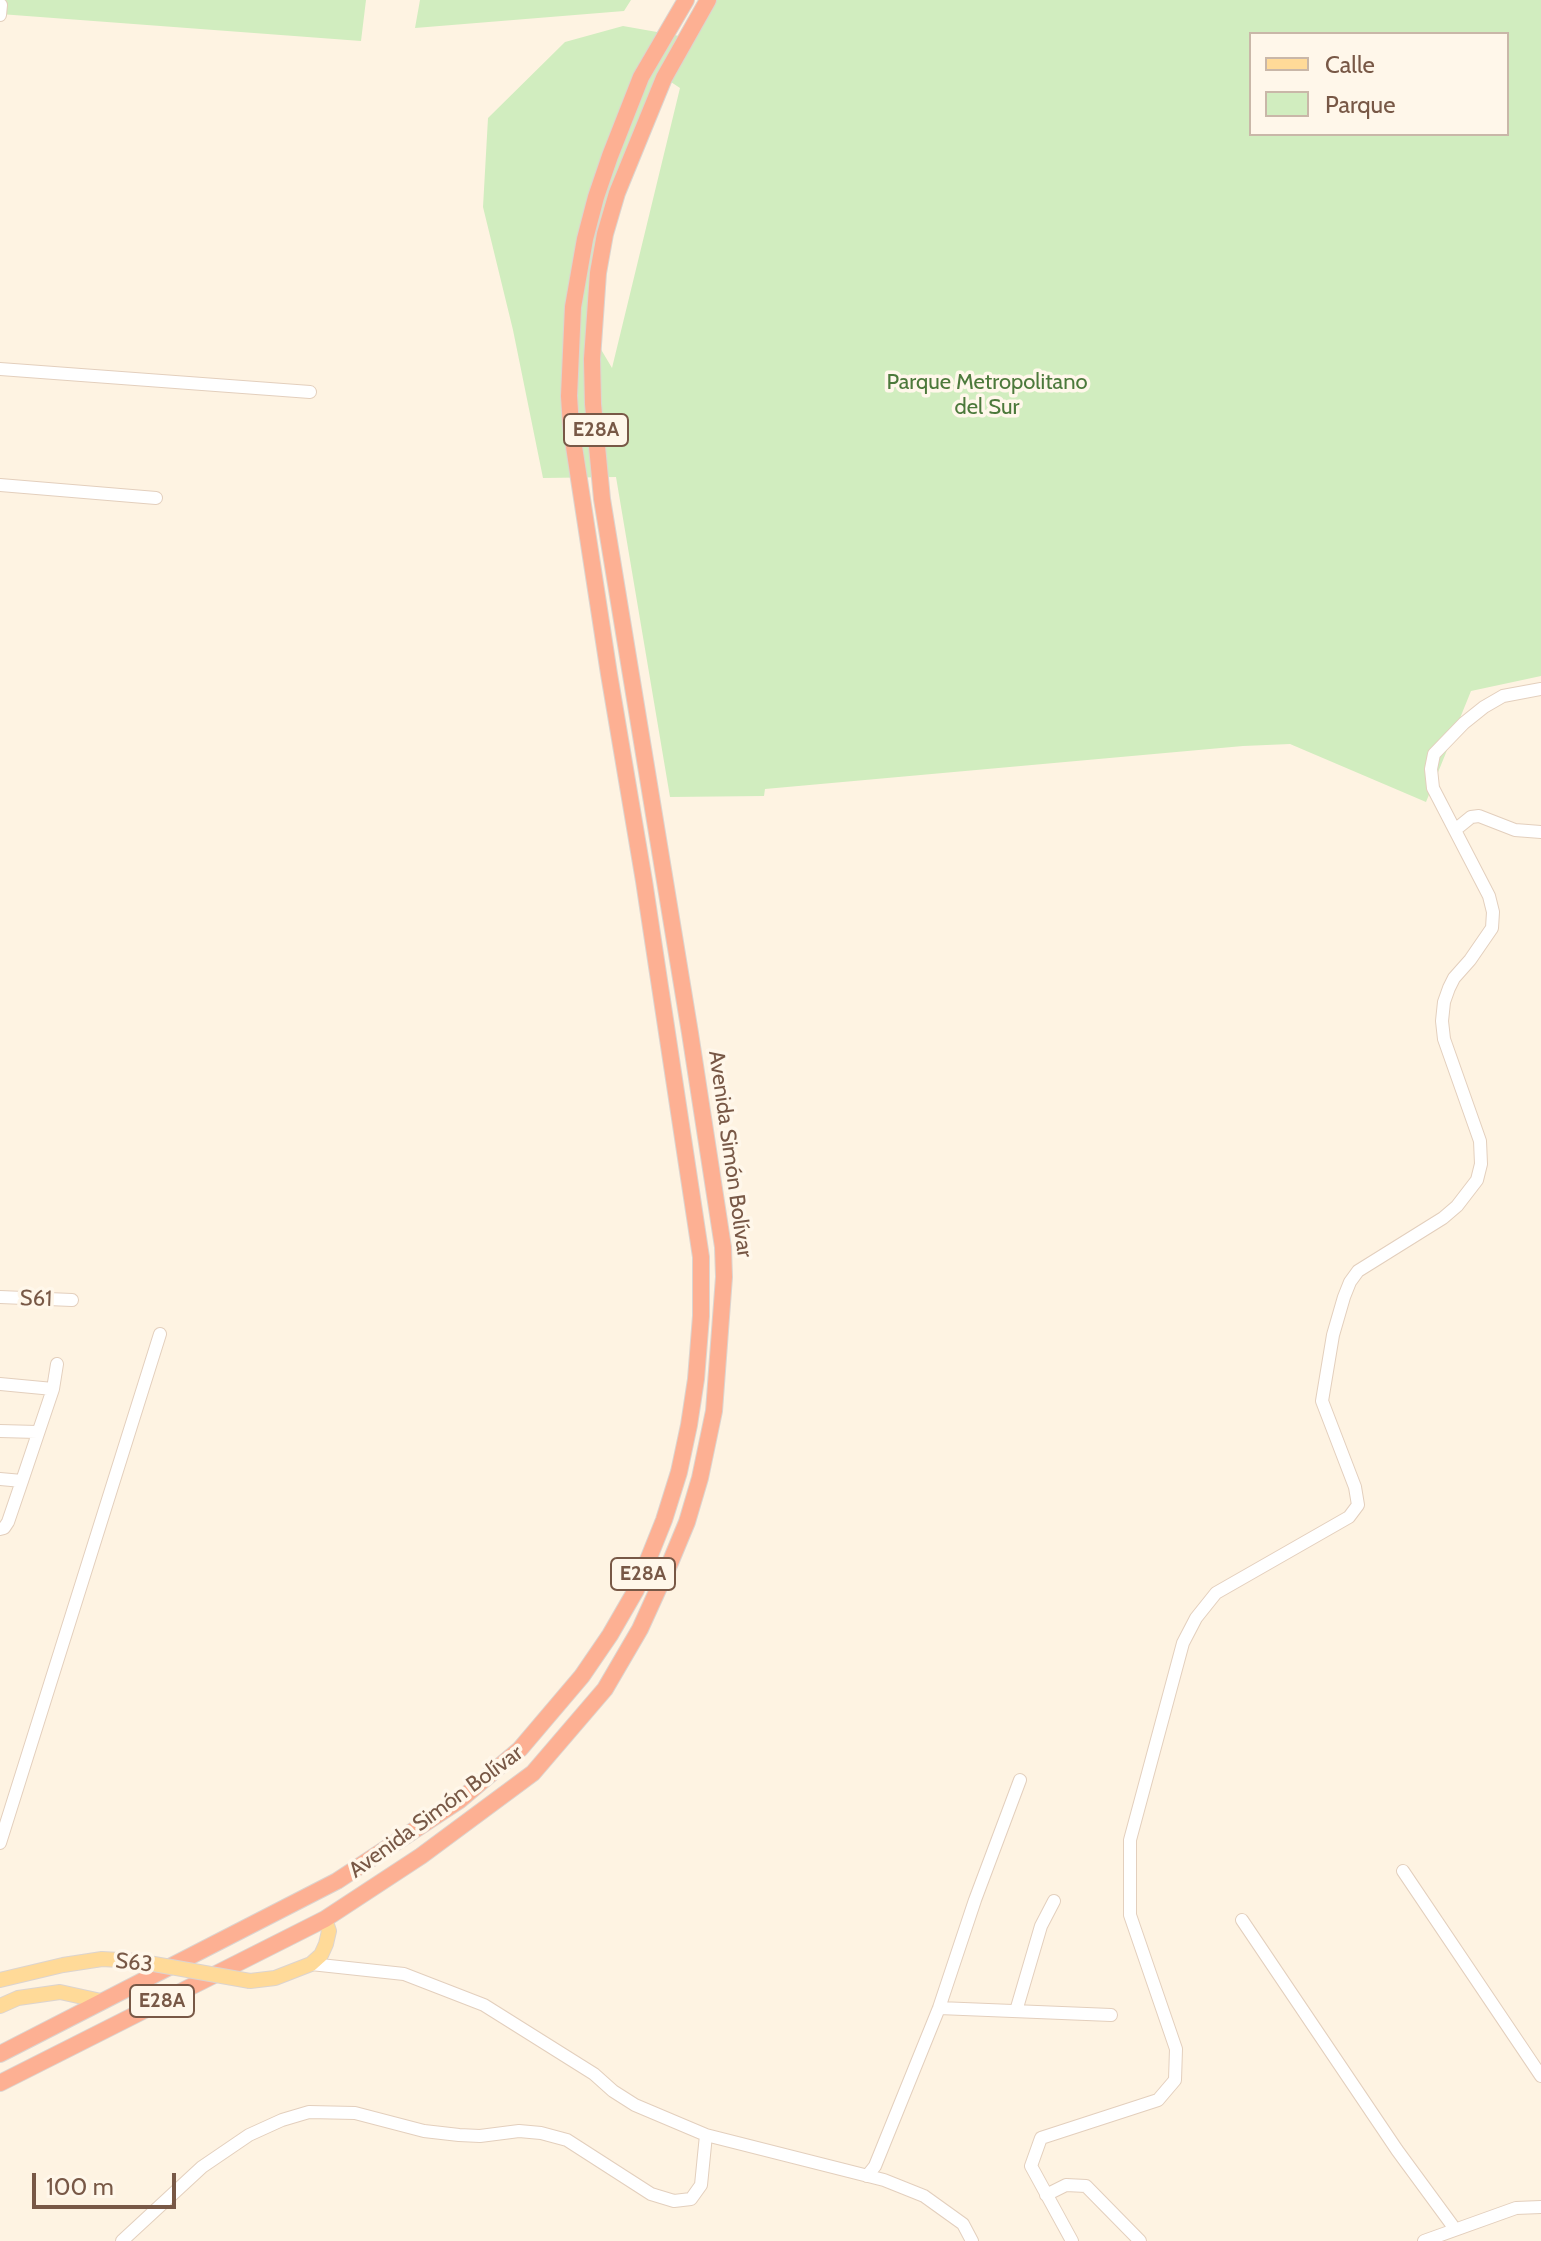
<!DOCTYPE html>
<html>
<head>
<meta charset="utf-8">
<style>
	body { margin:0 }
	#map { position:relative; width:1541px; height:2241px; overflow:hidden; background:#fef3e2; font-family:Cabin,sans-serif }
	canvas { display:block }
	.legend { position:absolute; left:1249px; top:32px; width:260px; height:104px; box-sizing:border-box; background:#fff7ea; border:2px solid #c9b7a8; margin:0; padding:10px 14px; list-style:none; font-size:24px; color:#785846 }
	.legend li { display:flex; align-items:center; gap:16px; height:40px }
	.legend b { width:40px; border:2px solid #c9b7a8 }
	.scale { position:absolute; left:32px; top:2173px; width:144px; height:36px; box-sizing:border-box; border:4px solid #785846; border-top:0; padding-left:10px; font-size:24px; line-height:28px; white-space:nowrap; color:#785846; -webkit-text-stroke:6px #fff7ea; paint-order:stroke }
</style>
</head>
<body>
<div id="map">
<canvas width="1541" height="2241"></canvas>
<ul class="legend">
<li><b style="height:10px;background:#ffda98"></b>Calle</li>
<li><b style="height:22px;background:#d1edbf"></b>Parque</li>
</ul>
<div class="scale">100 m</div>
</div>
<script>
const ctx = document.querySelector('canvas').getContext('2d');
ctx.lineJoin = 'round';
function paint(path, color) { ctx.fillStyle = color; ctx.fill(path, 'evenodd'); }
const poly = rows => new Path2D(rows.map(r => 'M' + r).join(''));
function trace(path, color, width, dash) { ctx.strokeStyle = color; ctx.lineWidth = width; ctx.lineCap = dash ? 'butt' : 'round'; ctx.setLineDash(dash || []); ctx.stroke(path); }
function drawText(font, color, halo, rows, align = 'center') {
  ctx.font = font + ' Cabin,sans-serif'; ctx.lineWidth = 7; ctx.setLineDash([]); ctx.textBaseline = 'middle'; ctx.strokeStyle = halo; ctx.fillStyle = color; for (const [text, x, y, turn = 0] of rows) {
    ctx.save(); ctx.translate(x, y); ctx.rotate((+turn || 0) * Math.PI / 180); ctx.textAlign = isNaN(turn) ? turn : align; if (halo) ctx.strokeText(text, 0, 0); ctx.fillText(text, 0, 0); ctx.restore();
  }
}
const green = poly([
	[0,0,366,0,361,41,0,14],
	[420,0,631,0,624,11,415,28],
	[704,0,1541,0,1541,676,1471,691,1426,802,1290,744,1243,746,765,789,764,796,670,797,616,477,543,478,513,330,483,207,488,118,565,42,623,26,691,38],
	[1251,34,1507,34,1507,134,1251,134],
	[665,78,680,88,612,368,596,341,596,234]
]);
const minor = poly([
	[0,15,1,5],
	[0,369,310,392],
	[0,485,156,498],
	[1455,830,1471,817,1479,816,1515,830,1541,832],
	[0,1297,72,1300],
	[0,1384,53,1389],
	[0,1431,37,1432],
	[0,1479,22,1481],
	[0,1529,4,1528,8,1522,22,1481,53,1389,57,1364],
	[0,1843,160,1334],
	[1403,1871,1541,2076],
	[1242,1920,1397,2150,1455,2229],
	[311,1964,404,1974,484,2005,594,2074,613,2091,635,2105,706,2135,884,2180,924,2196,963,2224,972,2241],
	[939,2008,1111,2015],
	[1016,2011,1041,1926,1054,1901],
	[867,2176,875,2166,939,2008,975,1900,1020,1780],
	[1046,2195,1066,2185,1086,2186,1140,2241],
	[122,2241,202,2167,249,2135,282,2120,309,2112,355,2113,424,2131,459,2135,480,2136,519,2131,541,2133,567,2140,651,2194,674,2201,691,2199,701,2185,706,2135],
	[1072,2241,1031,2166,1041,2138,1158,2100,1175,2080,1176,2049,1130,1915,1130,1840,1183,1643,1196,1618,1216,1593,1349,1517,1358,1505,1355,1487,1322,1401,1333,1335,1344,1297,1350,1282,1358,1271,1443,1218,1457,1206,1477,1180,1481,1164,1480,1141,1444,1039,1442,1021,1444,1002,1449,988,1454,978,1470,960,1492,928,1493,912,1489,896,1433,788,1431,769,1434,754,1464,723,1484,707,1503,696,1541,689],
	[1424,2241,1516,2208,1541,2207]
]);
const major = poly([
	[0,1980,63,1965,102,1959,137,1961],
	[250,1981,275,1978,311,1964,321,1955,326,1944,329,1931,325,1919],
	[0,2006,18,1998,60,1992,101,2001]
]);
const highway = poly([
	[0,2054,337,1881,460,1800,520,1749,582,1676,610,1635,636,1590,664,1520,679,1472,689,1425,696,1379,701,1316,701,1257,644,881,609,674,571,427,569,396,573,307,585,239,596,197,610,156,641,77,686,0],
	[0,2083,325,1919,421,1856,533,1773,605,1689,640,1629,670,1563,687,1522,700,1478,714,1411,724,1277,723,1247,690,1033,602,499,593,404,592,359,598,273,605,234,617,193,664,78,708,0]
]);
const majorBridge = poly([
	[137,1961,250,1981]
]);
const shields = [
	[596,430,64],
	[643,1574,64],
	[162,2001,64]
];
const shieldNames = [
	["E28A",596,430],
	["E28A",643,1574],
	["E28A",162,2001]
];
const parkNames = [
	["Parque Metropolitano",987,383],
	["del Sur",987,408]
];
const streetNames = [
	["Avenida Simón Bolívar",730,1154,82],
	["S61",36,1299,2],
	["Avenida Simón Bolívar",436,1812,-36],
	["S63",134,1963,6]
];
paint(green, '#d1edbf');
trace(minor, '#e3cfbd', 14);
trace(major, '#dcd4cf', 16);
trace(highway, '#dcd4cf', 18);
trace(minor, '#fff', 12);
trace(major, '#ffda98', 14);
trace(highway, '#fdb093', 16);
trace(majorBridge, '#dcd4cf', 16, []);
trace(majorBridge, '#ffda98', 14);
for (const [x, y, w] of shields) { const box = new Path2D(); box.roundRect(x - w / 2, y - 16, w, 32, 6); ctx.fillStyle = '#fff7ea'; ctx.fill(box); trace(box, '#785846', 2); }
drawText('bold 20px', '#785846', null, shieldNames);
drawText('22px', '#4c793b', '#fff7ea', parkNames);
drawText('22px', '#785846', '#fff7ea', streetNames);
</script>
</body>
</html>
